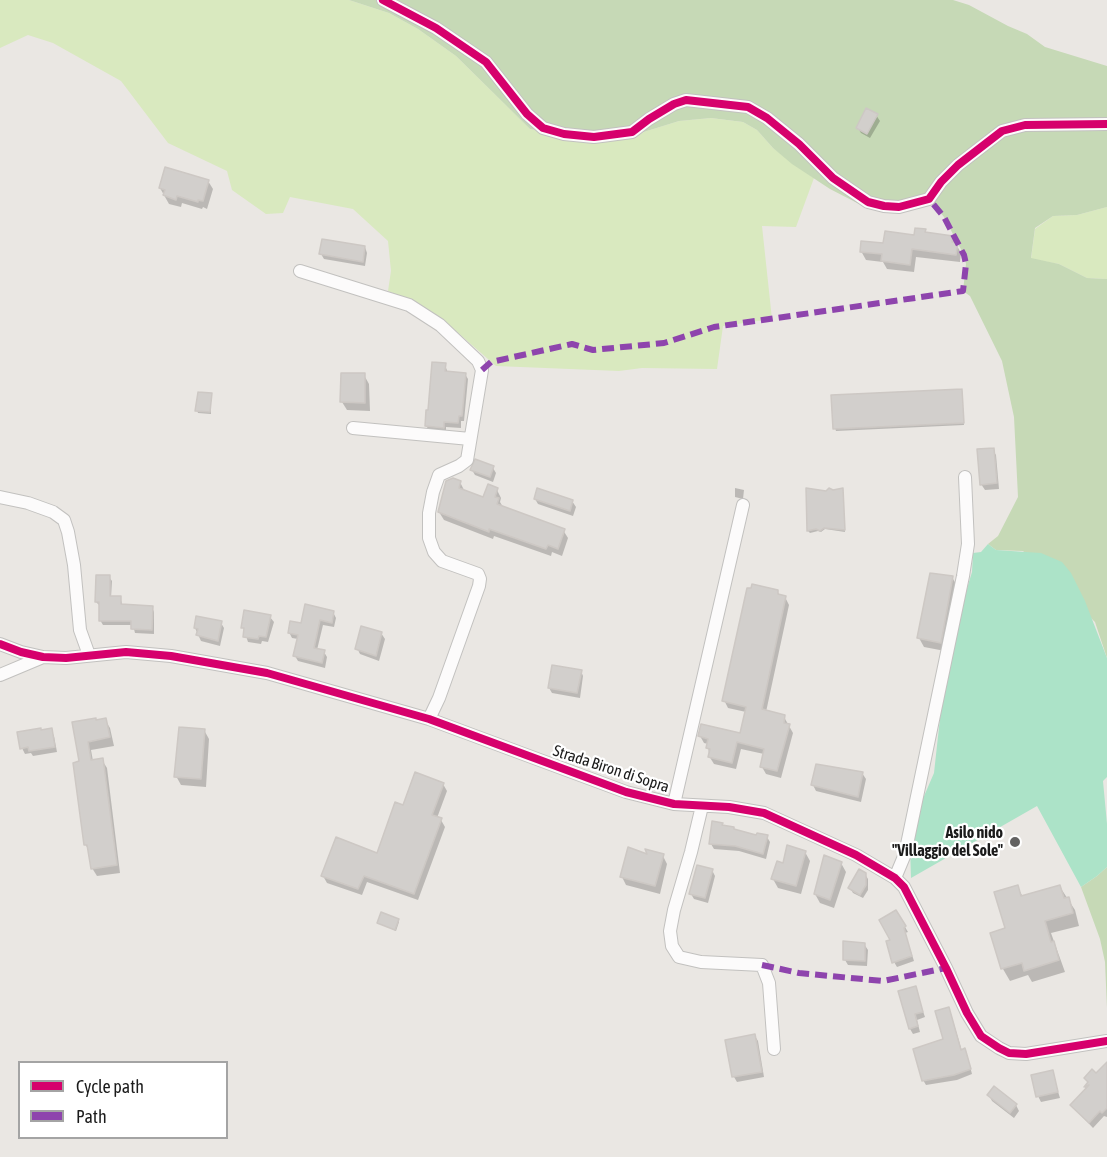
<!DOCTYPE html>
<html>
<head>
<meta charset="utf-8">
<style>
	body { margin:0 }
	#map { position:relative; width:1107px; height:1157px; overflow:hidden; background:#eae7e3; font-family:"Asap Condensed",sans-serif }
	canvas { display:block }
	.legend { position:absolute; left:18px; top:1061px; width:210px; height:78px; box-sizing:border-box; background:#fff; border:2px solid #a4a4a4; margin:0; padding:8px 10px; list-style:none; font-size:18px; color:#1b1b1b }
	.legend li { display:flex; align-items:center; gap:12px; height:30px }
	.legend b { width:30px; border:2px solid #a4a4a4 }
</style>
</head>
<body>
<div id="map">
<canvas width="1107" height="1157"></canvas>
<ul class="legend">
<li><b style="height:8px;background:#d6006c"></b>Cycle path</li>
<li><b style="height:8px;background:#8e44ad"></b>Path</li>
</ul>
</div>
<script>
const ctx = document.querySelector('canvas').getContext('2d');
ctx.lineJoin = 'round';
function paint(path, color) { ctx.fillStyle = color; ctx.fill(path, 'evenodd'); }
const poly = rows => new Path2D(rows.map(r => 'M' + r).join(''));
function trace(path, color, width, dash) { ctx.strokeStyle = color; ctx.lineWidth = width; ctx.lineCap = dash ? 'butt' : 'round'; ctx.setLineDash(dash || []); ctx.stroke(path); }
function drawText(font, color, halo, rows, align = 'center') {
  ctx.font = font + ' "Asap Condensed",sans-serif'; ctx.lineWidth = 4.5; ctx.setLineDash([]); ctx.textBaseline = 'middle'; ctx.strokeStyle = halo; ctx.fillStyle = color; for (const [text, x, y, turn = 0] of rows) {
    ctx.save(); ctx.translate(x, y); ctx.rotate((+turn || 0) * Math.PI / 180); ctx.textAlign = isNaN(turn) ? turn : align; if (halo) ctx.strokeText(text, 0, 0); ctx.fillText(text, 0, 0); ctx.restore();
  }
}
const grass = poly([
	[0,0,349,0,389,13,418,29,456,56,530,129,621,139,679,121,711,118,743,122,757,130,773,148,814,178,796,227,762,226,772,319,723,326,717,369,642,368,619,371,496,366,442,319,416,303,388,291,391,271,388,241,353,209,290,197,283,213,266,214,232,190,227,171,168,143,121,81,53,43,28,35,0,48],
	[1107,207,1107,279,1087,278,1059,264,1031,259,1035,229,1053,216,1077,215]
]);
const forest = poly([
	[349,0,953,0,969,5,1008,26,1027,34,1045,47,1107,66,1107,207,1077,215,1053,216,1035,228,1031,258,1059,264,1087,278,1107,279,1107,658,1095,622,1023,551,996,550,988,544,998,536,1018,497,1014,417,1002,361,970,296,963,291,966,264,964,255,944,217,929,199,888,206,863,206,830,189,792,164,773,148,757,130,743,122,711,118,679,121,621,139,574,135,530,129,456,56,418,29,389,13],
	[1107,867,1107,1008,1105,962,1100,939,1081,887,1097,876]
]);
const pitch = poly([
	[988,544,996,550,1041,553,1062,562,1071,573,1085,601,1107,658,1107,777,1103,781,1107,824,1107,867,1097,876,1081,887,1037,806,911,878,910,847,918,810,934,773,942,700,956,625,972,572,973,553,981,552]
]);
const shadow = poly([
	[876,115,880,121,870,138,861,133,857,127],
	[208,181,213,189,207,209,203,207,202,209,182,203,181,207,169,204,160,188],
	[925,231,926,234,952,237,961,253,960,262,916,257,914,272,887,269,883,262,866,260,861,251,915,237],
	[365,247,367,253,365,266,324,259,321,254],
	[445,365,448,373,465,374,468,379,464,421,461,421,461,428,446,427,446,433,430,431,426,426],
	[364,375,369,384,370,411,347,410,342,402],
	[961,390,964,425,836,431,835,428],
	[211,395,211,414,198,413,197,410],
	[993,450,996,455,999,489,985,490,981,484],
	[493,468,496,473,493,482,475,475,472,470],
	[460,482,464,490,484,499,497,490,501,498,500,502,503,507,563,530,568,538,562,556,552,552,551,556,494,536,493,539,444,520,439,512],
	[735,488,744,490,743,499,735,497],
	[842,489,845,532,825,529,821,532,818,531,810,533,808,531,833,492],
	[535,499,572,501,576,507,573,516,538,504],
	[109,577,112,581,111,598,120,598,123,606,152,607,154,612,154,634,135,633,133,625,103,625,100,620,100,606,96,602],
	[952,577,957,586,945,651,924,647,919,638],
	[777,591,780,596,785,597,789,605,766,712,784,717,793,733,781,778,766,774,762,767,764,754,741,749,736,769,714,764,709,756,708,744,704,743,700,736,741,735,746,712,728,708,724,700],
	[333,612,336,618,334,627,323,625,317,650,324,652,327,657,325,668,298,661,295,656,298,639,292,638,289,632],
	[270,617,274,622,268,642,262,641,261,644,248,642,243,627],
	[221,623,224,628,220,646,201,641,195,628],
	[381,633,385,639,379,661,360,654,357,648],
	[581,671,583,676,580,698,552,693,549,688],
	[105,720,110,728,114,746,91,750,93,761,102,760,107,768,120,873,97,876,92,868,90,852,85,844,81,763,74,724],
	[51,730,54,736,57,752,33,756,31,753,25,754,22,748,41,732],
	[204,730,209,739,206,787,181,785,176,776],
	[862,773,866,779,861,802,816,791,813,785],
	[443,784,447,791,437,818,441,820,445,827,418,900,367,882,362,895,327,883,323,876,378,855,404,807],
	[722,824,723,827,734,831,757,837,767,837,770,842,766,859,739,851,714,849,711,844],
	[805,852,810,861,801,894,778,888,773,879],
	[663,856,667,864,660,894,626,885,622,877],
	[841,863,846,872,834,908,820,903,815,894],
	[712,870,715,876,708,903,694,899,691,894],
	[865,874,868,879,868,890,863,898,853,893,850,888],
	[1017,886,1023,897,1060,887,1075,910,1079,926,1051,933,1065,972,1032,982,1028,975,1010,981,1003,969,992,934,1007,929],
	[896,912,908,932,905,933,914,961,897,967,894,962],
	[398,920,399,922,396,931,379,923],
	[864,944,868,950,867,966,848,965,845,960],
	[915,988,925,1017,917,1020,920,1032,913,1034,910,1029],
	[951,1014,962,1051,967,1055,972,1074,957,1080,926,1085,923,1080,945,1040],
	[755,1036,758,1041,764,1077,737,1082,734,1077],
	[1107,1064,1107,1117,1104,1116,1093,1128,1072,1106,1087,1090,1085,1087],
	[1052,1072,1060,1098,1041,1102,1038,1096],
	[989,1095,1016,1105,1019,1111,1014,1118,992,1101]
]);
const building = poly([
	[866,108,878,114,867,134,856,128,866,108],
	[165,167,209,180,203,201,198,200,198,202,177,196,176,200,163,195,165,190,159,188,165,167],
	[915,228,926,229,925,232,953,236,952,242,958,243,956,255,912,249,910,265,881,261,882,254,860,252,861,241,883,243,885,231,914,235,915,228],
	[322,239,365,246,363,262,319,254,322,239],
	[432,362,446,363,445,371,466,373,462,416,459,416,458,423,444,422,444,428,425,426,426,410,428,410,432,362],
	[341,373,365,373,365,403,340,402,341,373],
	[962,389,964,423,833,429,831,395,962,389],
	[198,392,212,393,210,412,195,411,198,392],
	[994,448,997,483,980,485,977,449,994,448],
	[475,459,494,466,490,477,470,470,475,459],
	[453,478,461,481,459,488,483,497,488,484,498,488,495,497,499,498,497,504,565,529,558,549,548,545,546,549,489,529,489,532,438,512,446,481,453,478],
	[537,488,573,500,570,511,534,499,537,488],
	[806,488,826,491,829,488,833,490,843,488,845,530,824,528,820,531,816,529,807,531,806,488],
	[930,573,953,576,941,643,917,638,930,573],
	[96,575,110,575,110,596,121,596,121,604,153,606,152,630,131,629,131,621,99,621,99,602,95,602,96,575],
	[752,584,778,590,778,594,786,596,762,709,785,715,784,723,790,724,777,771,760,767,764,749,737,742,732,763,708,757,710,749,706,748,708,739,698,736,701,724,740,733,746,707,722,701,747,588,751,588,752,584],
	[305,604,334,611,332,623,320,620,314,648,325,650,322,663,293,656,298,635,288,633,290,621,301,623,305,604],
	[244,610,271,615,266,637,259,636,258,639,243,637,244,628,241,628,244,610],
	[196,616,222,621,218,641,196,635,198,629,194,628,196,616],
	[361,626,382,632,376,656,355,649,361,626],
	[552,665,582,670,577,693,548,688,552,665],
	[96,718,96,720,106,718,110,737,88,742,91,760,103,758,117,865,91,869,87,845,84,845,73,763,79,761,72,722,96,718],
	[179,727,205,729,201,779,174,777,179,727],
	[41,728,41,730,52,728,55,747,29,751,28,747,20,749,17,732,41,728],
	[816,764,863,772,858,797,811,785,816,764],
	[415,772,444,783,432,815,442,818,414,894,364,876,358,889,321,876,336,837,377,853,395,802,403,805,415,772],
	[712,821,723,823,722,825,734,827,734,829,756,835,757,833,768,835,763,854,735,846,709,844,712,821],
	[787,845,806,851,796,886,771,879,777,861,783,863,787,845],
	[628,847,647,854,645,849,664,854,655,886,620,877,628,847],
	[824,855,842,862,830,900,814,894,824,855],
	[697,865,713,869,705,898,689,894,697,865],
	[859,869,866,873,866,885,860,895,848,888,859,869],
	[1018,885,1021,896,1060,885,1064,898,1069,897,1073,913,1045,921,1051,942,1054,941,1059,960,1024,971,1022,963,1001,969,990,933,1005,928,994,892,1018,885],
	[896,910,906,926,904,928,912,956,892,963,886,941,890,940,879,920,896,910],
	[381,912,399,919,395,930,377,923,381,912],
	[843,941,865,943,865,961,843,960,843,941],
	[916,986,923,1012,915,1014,918,1026,909,1029,898,991,916,986],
	[949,1007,961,1050,965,1048,971,1069,954,1075,922,1081,913,1049,943,1039,935,1011,949,1007],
	[755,1034,762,1072,732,1077,725,1040,755,1034],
	[1107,1062,1107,1108,1102,1113,1100,1111,1089,1123,1070,1105,1089,1085,1084,1087,1088,1082,1084,1078,1092,1069,1096,1073,1107,1062],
	[1053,1070,1058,1092,1036,1097,1031,1075,1053,1070],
	[994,1086,1017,1104,1010,1113,987,1095,994,1086]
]);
const minor = poly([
	[383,0,436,28,486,62,527,114,543,128,564,134,594,137,632,132,649,119,674,104,686,100,748,107,767,118,799,144,833,178,868,202,884,206,899,207,929,199,941,182,958,165,1002,131,1025,125,1107,124],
	[300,271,409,305,440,325,478,361,482,370,467,460,459,466,439,475,433,492,429,513,429,538,434,552,442,561,478,574,480,579,479,586,439,698,429,719],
	[353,428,470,439],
	[0,497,28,503,53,512,64,520,68,532,74,565,80,630,89,655],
	[0,644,21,652,43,657,66,658,126,652,171,656,267,673,429,719,626,792,674,804,729,807,764,813,856,855,895,878,904,887,946,968,967,1013,981,1036,999,1048,1009,1053,1026,1054,1107,1041],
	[0,675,43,657],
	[674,804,743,505],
	[702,806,691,852,674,910,670,931,672,946,679,957,701,962,762,965,769,983,774,1049],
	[895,878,905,854,963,576,968,544,965,477]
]);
const quiet = poly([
	[482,370,491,362,572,344,593,350,664,343,714,327,963,291,966,264,964,255,944,217,929,199],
	[762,965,799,973,883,981,946,968]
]);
const cycleway = poly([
	[383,0,436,28,486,62,527,114,543,128,564,134,594,137,632,132,649,119,674,104,686,100,748,107,767,118,799,144,833,178,868,202,884,206,899,207,929,199,941,182,958,165,1002,131,1025,125,1107,124],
	[0,644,21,652,43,657,66,658,126,652,171,656,267,673,429,719,626,792,674,804,729,807,764,813,856,855,895,878,904,887,946,968,967,1013,981,1036,999,1048,1009,1053,1026,1054,1107,1041]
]);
const markers = [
	[1015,842,6,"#636261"]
];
const streetNames = [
	["Strada Biron di Sopra",611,769,18]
];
const poiNames = [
	["Asilo nido",1003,833],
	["\"Villaggio del Sole\"",1003,851]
];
paint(grass, '#d9e9bf');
paint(forest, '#c6d9b6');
paint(pitch, '#ace3c8');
paint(shadow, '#0003');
paint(building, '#d2cfcc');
trace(building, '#cdc8c4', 1.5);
trace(minor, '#c2c1bf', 14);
trace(minor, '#fcfbfb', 12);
trace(quiet, '#8e44ad', 6, [12, 6]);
trace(cycleway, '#d6006c', 8);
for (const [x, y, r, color] of markers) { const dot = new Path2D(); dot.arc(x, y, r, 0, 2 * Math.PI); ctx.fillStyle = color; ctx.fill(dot); trace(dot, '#fff', 2); }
drawText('16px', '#1b1b1b', '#fff', streetNames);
drawText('bold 16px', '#1b1b1b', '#fff', poiNames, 'right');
</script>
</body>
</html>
